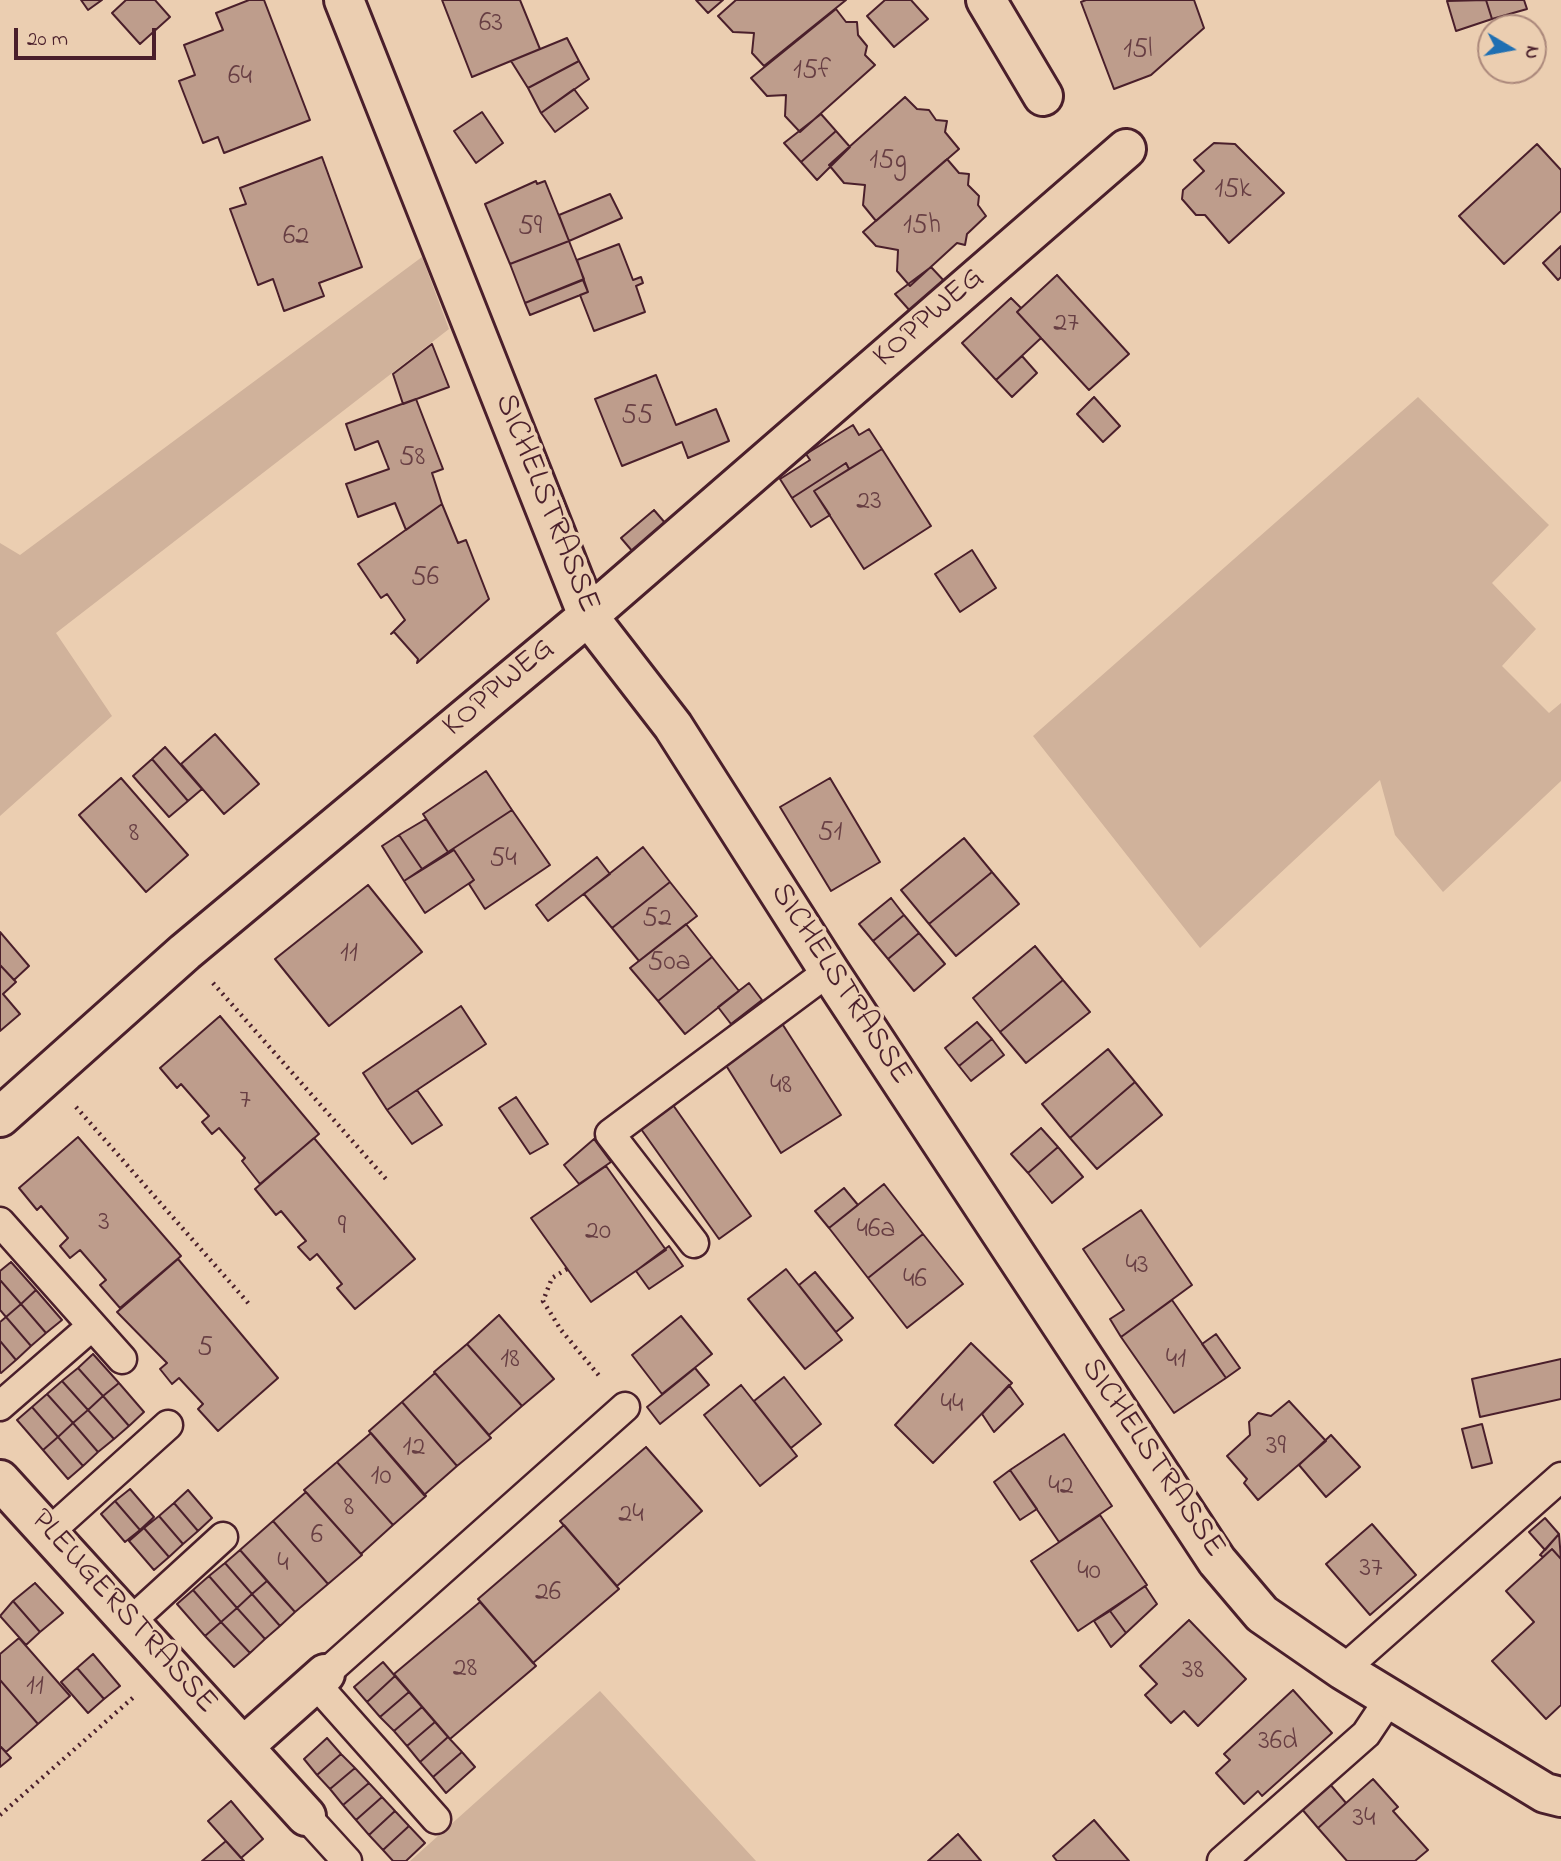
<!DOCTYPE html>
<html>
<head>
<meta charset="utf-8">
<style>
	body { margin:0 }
	#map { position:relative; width:1561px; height:1861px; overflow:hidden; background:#ebceb1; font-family:"Indie Flower",sans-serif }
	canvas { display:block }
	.north { position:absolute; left:1477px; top:14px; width:70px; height:70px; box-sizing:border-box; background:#ebceb1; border:2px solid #ab887b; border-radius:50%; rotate:100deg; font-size:19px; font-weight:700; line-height:28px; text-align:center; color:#4a1f2b }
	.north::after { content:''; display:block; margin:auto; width:24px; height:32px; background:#1f6fb2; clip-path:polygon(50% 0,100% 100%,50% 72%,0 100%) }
	.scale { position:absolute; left:14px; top:28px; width:142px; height:32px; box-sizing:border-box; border:4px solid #4a1f2b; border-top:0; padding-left:9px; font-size:21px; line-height:24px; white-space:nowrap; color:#4a1f2b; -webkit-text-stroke:5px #ebceb1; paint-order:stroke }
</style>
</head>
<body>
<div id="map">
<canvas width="1561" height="1861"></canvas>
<div class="north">N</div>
<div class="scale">20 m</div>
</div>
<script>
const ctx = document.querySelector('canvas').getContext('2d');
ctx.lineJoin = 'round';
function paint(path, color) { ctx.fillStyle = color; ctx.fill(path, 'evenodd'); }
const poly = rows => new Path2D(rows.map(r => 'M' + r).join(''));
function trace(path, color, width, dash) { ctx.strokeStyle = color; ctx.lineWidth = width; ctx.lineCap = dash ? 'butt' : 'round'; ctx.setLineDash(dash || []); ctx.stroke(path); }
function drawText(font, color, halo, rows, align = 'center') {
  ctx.font = font + ' "Indie Flower",sans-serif'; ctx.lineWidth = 7; ctx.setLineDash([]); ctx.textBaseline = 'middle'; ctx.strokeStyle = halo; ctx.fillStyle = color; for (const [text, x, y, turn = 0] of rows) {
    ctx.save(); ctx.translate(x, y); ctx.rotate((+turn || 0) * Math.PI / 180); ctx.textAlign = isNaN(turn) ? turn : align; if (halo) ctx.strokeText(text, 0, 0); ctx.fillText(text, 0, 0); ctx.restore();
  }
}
const green = poly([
	[422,257,449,329,56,633,112,716,0,816,0,543,20,555],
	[1418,397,1549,525,1492,583,1536,629,1502,666,1549,713,1561,703,1561,781,1443,892,1395,835,1380,780,1200,948,1033,736],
	[600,1691,756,1861,410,1861]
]);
const building = poly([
	[81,0,102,0,88,10,81,0],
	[126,0,155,0,170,17,140,44,112,13,126,0],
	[249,0,264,0,310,120,224,153,218,137,203,143,179,81,195,75,184,45,223,30,216,13,249,0],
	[442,0,520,0,540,49,472,77,442,0],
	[696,0,723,0,708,13,696,0],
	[736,0,846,0,764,66,752,53,754,33,733,32,718,16,736,0],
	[885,0,911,0,928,19,894,47,867,16,885,0],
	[1086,0,1194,0,1204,28,1151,75,1114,89,1081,2,1086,0],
	[1486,0,1524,0,1527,9,1492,19,1486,0],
	[1486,0,1492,19,1456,31,1447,1,1486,0],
	[836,9,846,22,857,22,858,35,867,46,865,55,875,65,800,132,785,116,786,95,767,96,751,78,836,9],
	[567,38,579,61,528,88,511,61,567,38],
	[579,61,589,79,541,113,528,88,579,61],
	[574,89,588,108,555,132,541,113,574,89],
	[905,97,917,109,929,110,936,120,947,121,945,132,959,149,876,221,863,205,865,185,844,183,829,165,905,97],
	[482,112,503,143,476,163,454,131,482,112],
	[821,114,836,131,801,162,784,143,821,114],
	[836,131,850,147,817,180,801,162,836,131],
	[1214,143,1235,144,1284,193,1229,243,1205,215,1196,215,1182,199,1183,190,1204,171,1194,160,1214,143],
	[1537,144,1561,170,1561,211,1504,264,1459,216,1537,144],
	[322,157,362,267,319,283,324,296,284,311,273,279,258,285,230,209,246,204,240,188,322,157],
	[947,159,959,173,969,174,968,185,979,196,978,205,986,216,967,234,965,245,957,243,910,286,897,271,898,250,876,246,863,232,947,159],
	[536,181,537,184,545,181,569,241,510,264,485,204,536,181],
	[610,194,622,218,569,241,559,215,610,194],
	[569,241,584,279,525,303,510,264,569,241],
	[619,244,633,280,641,277,643,283,636,286,645,312,594,331,580,295,588,292,577,260,619,244],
	[1561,246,1561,277,1558,280,1543,263,1561,246],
	[931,267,946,283,911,312,895,294,931,267],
	[1057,275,1129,354,1089,390,1017,312,1057,275],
	[583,280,588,292,530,315,525,303,583,280],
	[1011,298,1021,308,1017,312,1041,338,996,380,962,343,1011,298],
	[432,344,449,387,403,404,393,374,432,344],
	[1022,356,1037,373,1012,397,996,380,1022,356],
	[656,375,676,425,716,409,729,441,688,458,682,442,622,466,595,399,656,375],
	[1094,397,1120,426,1103,442,1077,414,1094,397],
	[416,399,443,469,432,473,442,504,406,530,395,503,358,517,346,484,389,469,378,441,355,450,346,424,416,399],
	[853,425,859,435,869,429,882,449,849,469,846,463,792,498,780,479,810,460,806,454,853,425],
	[882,449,931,526,864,569,814,491,882,449],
	[846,463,849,469,814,491,830,515,811,527,792,498,846,463],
	[442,504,458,543,466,540,489,599,417,663,418,659,394,632,391,634,405,620,387,594,381,598,358,564,442,504],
	[654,510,666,524,633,552,621,538,654,510],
	[972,550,996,588,960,612,935,574,972,550],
	[215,734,259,784,224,814,181,764,215,734],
	[165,747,202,789,188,801,152,759,165,747],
	[152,759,188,801,169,817,133,776,152,759],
	[486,771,512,810,448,852,423,814,486,771],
	[121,778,188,855,146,892,79,815,121,778],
	[830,778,880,862,831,891,780,807,830,778],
	[512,810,550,865,485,909,469,884,474,880,454,850,448,852,512,810],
	[426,819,448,852,422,869,399,835,426,819],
	[399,835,422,869,404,881,382,846,399,835],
	[964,838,992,872,929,924,901,890,964,838],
	[643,847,670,882,612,928,584,894,643,847],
	[454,850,474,880,425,913,404,881,454,850],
	[597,857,610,874,548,921,536,905,597,857],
	[992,872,1019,904,956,956,929,924,992,872],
	[670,882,697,916,639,961,612,928,670,882],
	[368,885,422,952,329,1026,275,959,368,885],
	[891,898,904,915,873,941,859,924,891,898],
	[904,915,919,933,888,959,873,941,904,915],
	[686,924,712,957,658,1001,630,968,686,924],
	[0,932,29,966,14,980,0,965,0,932],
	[919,933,945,964,914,991,888,959,919,933],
	[1035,946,1063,980,1000,1032,973,998,1035,946],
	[712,957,739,991,685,1034,658,1001,712,957],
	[0,965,16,982,3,994,20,1014,0,1031,0,965],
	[1063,980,1090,1012,1026,1063,1000,1032,1063,980],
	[749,983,762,1000,731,1024,718,1007,749,983],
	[461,1006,486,1044,387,1110,363,1073,461,1006],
	[220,1016,319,1134,260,1184,242,1161,245,1158,219,1128,212,1134,202,1122,209,1116,181,1084,177,1088,160,1068,220,1016],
	[781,1022,841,1115,781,1153,722,1059,781,1022],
	[977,1022,992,1039,959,1066,945,1048,977,1022],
	[992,1039,1004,1055,971,1081,959,1066,992,1039],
	[1108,1049,1135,1082,1070,1138,1042,1104,1108,1049],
	[1135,1082,1162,1115,1097,1169,1070,1138,1135,1082],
	[417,1090,442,1125,412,1144,387,1110,417,1090],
	[516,1097,548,1144,530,1154,499,1108,516,1097],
	[673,1105,751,1216,719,1239,641,1129,673,1105],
	[1041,1128,1058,1147,1028,1173,1011,1154,1041,1128],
	[78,1137,181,1256,120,1308,100,1285,106,1280,80,1250,70,1258,60,1246,68,1238,41,1206,37,1210,19,1188,78,1137],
	[314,1138,415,1259,355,1309,337,1288,342,1284,317,1254,310,1260,298,1247,306,1241,281,1211,276,1215,255,1189,314,1138],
	[594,1139,611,1162,579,1184,564,1165,594,1139],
	[1058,1147,1083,1177,1052,1203,1028,1173,1058,1147],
	[606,1166,666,1250,591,1302,531,1218,606,1166],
	[884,1184,923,1234,868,1278,829,1228,884,1184],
	[844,1188,858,1205,829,1228,815,1211,844,1188],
	[1141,1210,1192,1285,1121,1337,1110,1319,1124,1310,1083,1249,1141,1210],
	[923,1234,963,1284,907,1328,868,1278,923,1234],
	[669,1246,683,1266,649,1289,636,1271,669,1246],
	[178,1259,278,1378,218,1431,198,1409,203,1404,179,1378,172,1384,160,1369,167,1363,117,1312,178,1259],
	[11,1262,36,1290,21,1304,0,1280,0,1271,11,1262],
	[786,1269,842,1340,805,1369,748,1299,786,1269],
	[815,1272,853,1318,836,1332,799,1285,815,1272],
	[0,1280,21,1304,6,1317,0,1310,0,1280],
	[36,1290,62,1320,46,1333,21,1304,36,1290],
	[1172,1300,1226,1378,1174,1413,1121,1337,1172,1300],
	[21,1304,46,1333,31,1346,6,1317,21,1304],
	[499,1315,554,1379,522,1406,467,1344,499,1315],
	[681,1316,712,1354,662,1394,632,1355,681,1316],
	[6,1317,31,1346,16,1360,0,1341,0,1322,6,1317],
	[1216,1334,1240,1368,1226,1378,1202,1344,1216,1334],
	[0,1341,16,1360,1,1373,0,1372,0,1341],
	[971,1343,1012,1383,933,1463,895,1425,971,1343],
	[467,1344,522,1406,489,1435,434,1372,467,1344],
	[93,1354,119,1383,103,1396,78,1368,93,1354],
	[1561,1359,1561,1399,1480,1417,1472,1379,1561,1359],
	[78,1368,103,1396,88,1410,62,1381,78,1368],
	[695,1368,709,1385,660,1424,647,1407,695,1368],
	[435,1373,491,1438,457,1466,402,1402,435,1373],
	[784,1377,821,1424,791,1448,754,1401,784,1377],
	[62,1381,88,1410,73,1423,47,1394,62,1381],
	[119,1383,144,1412,129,1426,103,1396,119,1383],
	[741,1385,797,1456,760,1486,704,1415,741,1385],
	[1009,1385,1023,1404,994,1432,982,1414,1009,1385],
	[47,1394,73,1423,58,1437,32,1407,47,1394],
	[103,1396,129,1426,114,1439,88,1410,103,1396],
	[1289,1401,1326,1441,1258,1500,1244,1483,1247,1479,1227,1456,1250,1435,1249,1422,1258,1413,1271,1416,1289,1401],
	[402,1402,457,1466,424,1495,369,1431,402,1402],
	[32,1407,58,1437,43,1450,17,1420,32,1407],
	[88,1410,114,1439,98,1452,73,1423,88,1410],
	[73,1423,98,1452,83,1466,58,1437,73,1423],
	[1482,1424,1492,1463,1472,1468,1462,1429,1482,1424],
	[371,1433,426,1496,393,1525,337,1462,371,1433],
	[1064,1434,1112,1506,1059,1542,1010,1470,1064,1434],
	[1331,1435,1360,1467,1326,1497,1299,1465,1331,1435],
	[58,1437,83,1466,68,1479,43,1450,58,1437],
	[646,1447,702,1511,617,1586,560,1521,646,1447],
	[337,1462,393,1525,361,1554,304,1490,337,1462],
	[1010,1470,1037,1509,1020,1520,994,1482,1010,1470],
	[130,1489,154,1517,140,1530,115,1501,130,1489],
	[188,1490,212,1518,198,1531,174,1503,188,1490],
	[306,1492,362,1555,328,1584,273,1521,306,1492],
	[115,1501,140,1530,125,1542,101,1514,115,1501],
	[174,1503,198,1531,183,1544,159,1516,174,1503],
	[1100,1515,1147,1585,1078,1631,1031,1561,1100,1515],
	[159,1516,183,1544,169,1557,144,1528,159,1516],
	[1545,1518,1559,1534,1545,1550,1529,1532,1545,1518],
	[273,1521,328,1584,295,1612,240,1550,273,1521],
	[1372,1524,1416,1575,1370,1615,1326,1564,1372,1524],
	[564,1525,619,1589,533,1663,478,1599,564,1525],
	[144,1528,169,1557,154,1570,129,1541,144,1528],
	[1559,1534,1561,1559,1552,1549,1543,1557,1540,1555,1559,1534],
	[1552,1549,1561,1559,1561,1705,1546,1719,1492,1661,1534,1622,1506,1591,1552,1549],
	[240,1550,267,1581,252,1594,225,1563,240,1550],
	[225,1563,252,1594,237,1608,209,1576,225,1563],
	[209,1576,237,1608,221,1622,193,1590,209,1576],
	[267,1581,295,1612,280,1626,252,1594,267,1581],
	[35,1583,63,1613,40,1632,13,1601,35,1583],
	[1145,1586,1157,1604,1126,1633,1110,1611,1145,1586],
	[193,1590,221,1622,205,1636,177,1604,193,1590],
	[252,1594,280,1626,265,1639,237,1608,252,1594],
	[13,1601,40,1632,26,1645,0,1616,13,1601],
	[480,1602,536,1666,450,1739,394,1674,480,1602],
	[237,1608,265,1639,250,1653,221,1622,237,1608],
	[1110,1611,1126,1633,1111,1647,1094,1621,1110,1611],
	[1189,1620,1246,1679,1198,1726,1184,1711,1171,1723,1145,1695,1157,1684,1140,1666,1189,1620],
	[221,1622,250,1653,234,1667,205,1636,221,1622],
	[19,1638,70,1696,38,1724,0,1680,0,1654,19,1638],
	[93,1654,120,1686,104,1699,77,1668,93,1654],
	[383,1662,395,1676,367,1702,354,1687,383,1662],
	[77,1668,104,1699,88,1713,61,1682,77,1668],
	[395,1676,409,1692,380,1717,367,1702,395,1676],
	[0,1680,38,1724,6,1752,0,1746,0,1680],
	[1293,1690,1332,1733,1262,1796,1258,1791,1244,1804,1216,1773,1230,1760,1224,1754,1293,1690],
	[409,1692,422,1707,394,1731,380,1717,409,1692],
	[422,1707,435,1722,407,1746,394,1731,422,1707],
	[435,1722,448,1737,420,1762,407,1746,435,1722],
	[448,1737,462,1752,433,1777,420,1762,448,1737],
	[327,1738,341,1754,317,1775,304,1759,327,1738],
	[0,1746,11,1758,0,1767,0,1746],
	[462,1752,475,1767,446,1793,433,1777,462,1752],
	[341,1754,355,1768,330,1789,317,1775,341,1754],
	[355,1768,369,1783,343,1805,330,1789,355,1768],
	[1373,1779,1398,1807,1393,1811,1428,1850,1415,1861,1347,1861,1318,1828,1373,1779],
	[369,1783,382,1797,356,1820,343,1805,369,1783],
	[1329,1783,1346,1803,1318,1828,1301,1808,1329,1783],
	[382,1797,395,1811,369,1835,356,1820,382,1797],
	[231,1801,263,1839,241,1858,208,1821,231,1801],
	[395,1811,409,1826,383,1850,369,1835,395,1811],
	[1094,1820,1129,1861,1057,1861,1053,1856,1094,1820],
	[409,1826,425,1843,406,1861,393,1861,383,1850,409,1826],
	[958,1834,981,1861,928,1861,958,1834],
	[226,1841,244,1861,202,1861,226,1841]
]);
const path = poly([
	[213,983,386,1179],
	[76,1107,249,1304],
	[567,1269,552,1278,543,1301,561,1330,601,1378],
	[0,1815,136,1695]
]);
const lane = poly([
	[0,1222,122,1359],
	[694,1243,610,1134,829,971],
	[0,1406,92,1326],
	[48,1533,168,1425],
	[130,1622,223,1537],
	[1343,1670,1561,1477],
	[325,1674,625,1407],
	[315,1683,436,1819],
	[306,1816,347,1861],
	[1222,1861,1366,1734,1390,1698]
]);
const street = poly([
	[344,0,588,616,673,726,829,971,1217,1561,1262,1614,1343,1670,1545,1793,1561,1797],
	[986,0,1043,96],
	[0,1117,185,952,588,616,1126,149],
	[0,1480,306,1816],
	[244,1746,325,1674]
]);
const numberNames = [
	["63",491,25],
	["15l",1138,51],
	["15f",812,72],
	["64",240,78],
	["15g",888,162],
	["15k",1233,191],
	["15h",922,227],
	["59",530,228],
	["62",296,238],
	["27",1066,325],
	["55",637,417],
	["58",412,459],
	["23",869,503],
	["56",425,579],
	["51",830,834],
	["8",134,835],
	["54",503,860],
	["52",657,920],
	["11",349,955],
	["50a",669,964],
	["48",781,1087],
	["7",245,1102],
	["3",104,1224],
	["9",342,1228],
	["46a",876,1231],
	["20",598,1233],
	["43",1137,1267],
	["46",915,1281],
	["5",205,1349],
	["18",510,1361],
	["41",1176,1361],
	["44",952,1406],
	["39",1276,1448],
	["12",414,1449],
	["10",381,1478],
	["42",1061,1488],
	["8",349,1509],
	["24",631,1516],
	["6",317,1537],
	["4",283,1565],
	["37",1371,1570],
	["40",1089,1573],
	["26",548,1594],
	["28",465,1670],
	["38",1193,1672],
	["11",35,1688],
	["36d",1278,1743],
	["34",1364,1820]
];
const streetNames = [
	["KOPPWEG",930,319,-41],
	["SICHELSTRASSE",545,504,68],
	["KOPPWEG",500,689,-40],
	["SICHELSTRASSE",839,985,57],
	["SICHELSTRASSE",1151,1459,56],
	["PLEUGERSTRASSE",122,1613,48]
];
paint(green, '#d0b29b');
paint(building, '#be9d8c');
trace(building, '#4a1f2b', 2);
trace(lane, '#4a1f2b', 33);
trace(street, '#4a1f2b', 44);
trace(path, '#4a1f2b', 4.5, [2, 5]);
trace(lane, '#ebceb1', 28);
trace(street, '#ebceb1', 38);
drawText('28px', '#673e43', null, numberNames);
drawText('32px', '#4a1f2b', '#ebceb1', streetNames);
</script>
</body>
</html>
